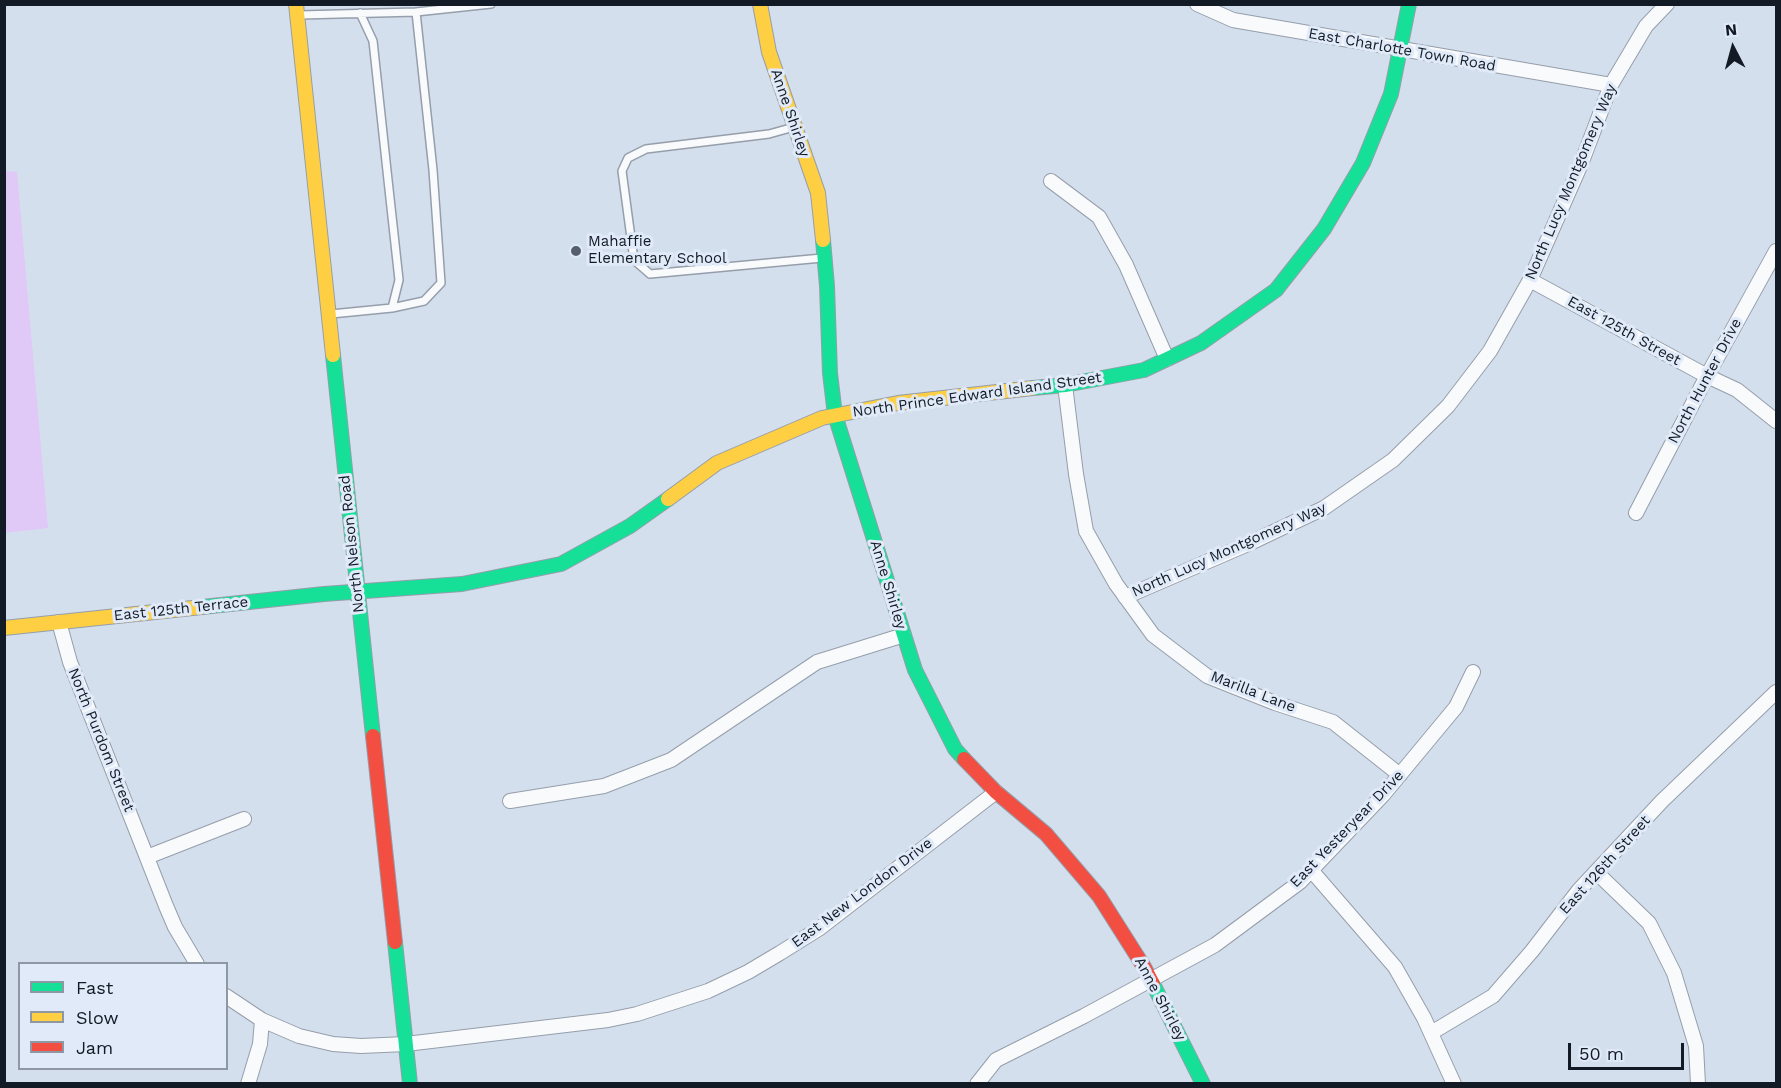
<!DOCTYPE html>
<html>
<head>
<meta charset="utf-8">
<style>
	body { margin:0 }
	#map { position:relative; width:1781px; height:1088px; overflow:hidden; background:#d4dfee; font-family:"Work Sans",sans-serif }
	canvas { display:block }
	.frame { position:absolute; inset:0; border:6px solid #121a26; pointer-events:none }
	.legend { position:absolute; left:18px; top:962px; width:210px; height:108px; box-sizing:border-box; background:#e0eaf8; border:2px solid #8e97a4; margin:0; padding:8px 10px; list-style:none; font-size:18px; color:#121a26 }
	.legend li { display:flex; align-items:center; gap:12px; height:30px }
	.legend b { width:30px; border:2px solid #8e97a4 }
	.north { position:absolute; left:1703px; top:18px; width:60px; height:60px; -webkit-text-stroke:4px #e0eaf8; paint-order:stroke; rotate:354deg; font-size:16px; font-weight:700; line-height:24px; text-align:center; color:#121a26 }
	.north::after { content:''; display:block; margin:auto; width:21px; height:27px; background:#121a26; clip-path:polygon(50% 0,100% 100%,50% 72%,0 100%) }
	.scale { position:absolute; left:1568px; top:1043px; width:116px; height:27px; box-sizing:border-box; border:3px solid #121a26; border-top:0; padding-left:8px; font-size:18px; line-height:21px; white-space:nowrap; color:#121a26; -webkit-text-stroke:4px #e0eaf8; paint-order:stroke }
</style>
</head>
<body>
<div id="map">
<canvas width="1781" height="1088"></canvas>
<div class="frame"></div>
<ul class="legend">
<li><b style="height:8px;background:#16e098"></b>Fast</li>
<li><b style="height:8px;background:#ffcf43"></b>Slow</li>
<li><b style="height:8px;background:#f24e42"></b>Jam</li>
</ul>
<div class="north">N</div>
<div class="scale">50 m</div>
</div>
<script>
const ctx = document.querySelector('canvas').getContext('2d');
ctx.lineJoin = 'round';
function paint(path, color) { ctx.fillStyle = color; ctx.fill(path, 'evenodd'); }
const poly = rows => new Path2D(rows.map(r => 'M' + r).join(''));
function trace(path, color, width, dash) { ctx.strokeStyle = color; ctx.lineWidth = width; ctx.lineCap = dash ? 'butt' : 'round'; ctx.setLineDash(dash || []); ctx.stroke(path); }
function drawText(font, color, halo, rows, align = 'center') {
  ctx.font = font + ' "Work Sans",sans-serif'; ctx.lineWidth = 6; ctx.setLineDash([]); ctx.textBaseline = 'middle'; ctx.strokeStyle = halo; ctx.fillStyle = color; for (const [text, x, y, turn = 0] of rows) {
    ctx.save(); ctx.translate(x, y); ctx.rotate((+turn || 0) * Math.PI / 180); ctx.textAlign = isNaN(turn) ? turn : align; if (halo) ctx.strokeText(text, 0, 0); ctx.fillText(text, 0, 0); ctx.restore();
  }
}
const green = poly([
	[4,171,17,172,48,528,5,533]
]);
const lane = poly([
	[360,13,373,41,388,180,399,280,392,308],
	[300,15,416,12,491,4],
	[794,127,769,134,646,149,628,158,622,171,634,260,650,274,822,258],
	[331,314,392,308,424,301,441,283,433,170,416,12]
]);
const street = poly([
	[1197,4,1233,20,1611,85],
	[1051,181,1099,217,1126,265,1167,359],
	[1530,280,1707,376,1737,390,1776,421],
	[1065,385,1076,474,1086,531,1116,584,1153,635,1207,676,1275,703,1333,722,1400,775],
	[1636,513,1707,376,1776,251],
	[1125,597,1248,544,1324,508,1393,460,1448,406,1490,351,1530,280,1581,164,1611,85,1646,26,1667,4],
	[59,622,70,662,166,906,175,927,197,964],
	[510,801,604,786,671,760,817,662,904,635],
	[147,857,244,819],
	[1311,870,1395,967,1424,1018,1454,1084],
	[1596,872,1649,923,1674,973,1696,1046,1698,1084],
	[226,996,262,1020,299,1036,333,1044,361,1046,406,1044,608,1020,637,1014,708,991,748,972,780,953,820,928,996,792],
	[1431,1033,1493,996,1532,951,1579,890,1662,801,1776,692],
	[248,1084,260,1044,262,1020],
	[977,1084,996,1060,1084,1016,1215,945,1300,882,1383,795,1456,707,1473,672]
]);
const fast = poly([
	[823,240,827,286,830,373,835,415,915,670,955,749,964,759],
	[333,355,373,736],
	[1033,388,1065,385,1144,370,1201,343,1276,290,1324,229,1363,163,1391,94,1409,4],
	[202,607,324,594,462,584,561,564,630,526,668,499],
	[395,942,410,1084],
	[1153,984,1203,1084]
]);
const slow = poly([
	[296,4,333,355],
	[760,4,769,52,818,193,823,240],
	[668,499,717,463,822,418,898,403,1033,388],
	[4,628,202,607]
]);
const jam = poly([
	[373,736,395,942],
	[964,759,996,792,1046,834,1099,896,1144,967,1153,984]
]);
const markers = [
	[576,251,6,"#565f6c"]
];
const streetNames = [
	["East Charlotte Town Road",1402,50,10],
	["Anne Shirley",790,113,71],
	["North Lucy Montgomery Way",1571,182,-67],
	["East 125th Street",1624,331,29],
	["North Hunter Drive",1705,381,-62],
	["North Prince Edward Island Street",977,395,-8],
	["North Nelson Road",352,544,-96],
	["North Lucy Montgomery Way",1229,550,-24],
	["Anne Shirley",888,585,73],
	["East 125th Terrace",181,609,-6],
	["Marilla Lane",1253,692,21],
	["North Purdom Street",101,740,68],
	["East Yesteryear Drive",1347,829,-46],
	["East 126th Street",1605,865,-48],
	["East New London Drive",862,893,-37],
	["Anne Shirley",1160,999,62]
];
const poiNames = [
	["Mahaffie",588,242],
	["Elementary School",588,259]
];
paint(green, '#e0c8f7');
trace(lane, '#959eaa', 10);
trace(street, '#959eaa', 16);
trace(fast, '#959eaa', 16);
trace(slow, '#959eaa', 16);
trace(jam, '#959eaa', 16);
trace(lane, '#f9fafc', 7);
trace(street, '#f9fafc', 14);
trace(fast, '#16e098', 14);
trace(slow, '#ffcf43', 14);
trace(jam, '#f24e42', 14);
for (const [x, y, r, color] of markers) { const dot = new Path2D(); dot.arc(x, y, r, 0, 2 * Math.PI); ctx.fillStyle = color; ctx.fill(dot); trace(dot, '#e0eaf8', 2); }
drawText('15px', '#121a26', '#e0eaf8', streetNames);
drawText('15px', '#121a26', '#e0eaf8', poiNames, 'left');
</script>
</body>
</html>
